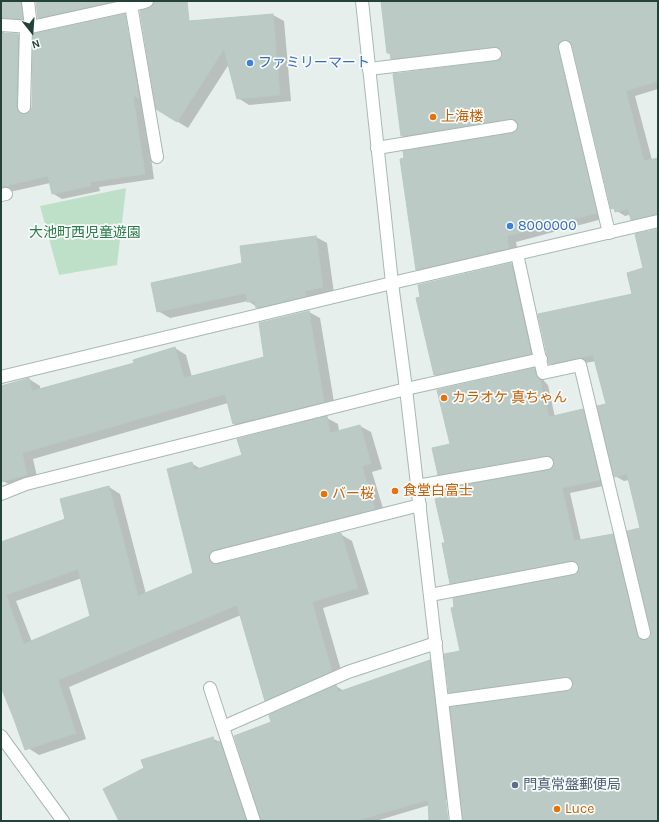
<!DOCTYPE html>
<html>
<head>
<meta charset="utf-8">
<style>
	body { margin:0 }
	#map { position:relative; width:659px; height:822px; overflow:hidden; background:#e6efeb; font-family:Karla,sans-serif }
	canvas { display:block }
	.frame { position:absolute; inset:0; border:2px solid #24423a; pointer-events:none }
	.north { position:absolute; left:12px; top:12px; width:40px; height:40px; -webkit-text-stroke:3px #f7fbf9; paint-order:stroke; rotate:163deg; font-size:11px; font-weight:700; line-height:16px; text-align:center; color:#24423a }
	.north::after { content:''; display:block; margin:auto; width:14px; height:18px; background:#24423a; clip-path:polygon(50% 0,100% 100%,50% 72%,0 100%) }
</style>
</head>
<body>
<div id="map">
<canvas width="659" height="822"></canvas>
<div class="frame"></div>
<div class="north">N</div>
</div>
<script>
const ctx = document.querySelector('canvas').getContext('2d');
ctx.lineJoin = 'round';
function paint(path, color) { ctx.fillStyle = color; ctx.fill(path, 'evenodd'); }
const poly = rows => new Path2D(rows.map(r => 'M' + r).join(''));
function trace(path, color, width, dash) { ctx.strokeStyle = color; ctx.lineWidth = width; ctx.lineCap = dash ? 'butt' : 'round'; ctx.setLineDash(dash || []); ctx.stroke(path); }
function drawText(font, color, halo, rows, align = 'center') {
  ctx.font = font + ' Karla,"Noto Sans JP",sans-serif'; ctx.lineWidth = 3.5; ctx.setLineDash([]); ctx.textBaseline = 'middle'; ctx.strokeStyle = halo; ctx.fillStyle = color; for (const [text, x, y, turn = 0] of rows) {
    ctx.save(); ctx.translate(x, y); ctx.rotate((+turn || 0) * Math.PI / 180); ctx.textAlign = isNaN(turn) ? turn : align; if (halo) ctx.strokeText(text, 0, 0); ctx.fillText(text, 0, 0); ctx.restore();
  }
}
const green = poly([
	[126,188,117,265,59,275,40,206]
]);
const shadow = poly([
	[1,1,34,1,31,4,32,24,4,27,4,33,18,35,28,40,27,115,128,37,138,42,143,100,154,179,99,187,100,191,62,199,52,193,50,183,5,193,1,191],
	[36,1,130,1,48,23,38,17],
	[382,1,658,1,658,89,635,96,652,160,658,159,658,207,625,216,612,208,573,44,567,50,606,218,516,242,518,253,427,274,417,269,517,132,519,124,412,141,402,136,503,58,503,52,401,64,392,58,391,54,388,53],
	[273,15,284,21,291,101,249,105,238,98,229,64,188,128,157,109,145,35],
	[316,237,327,243,334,293,268,314,248,301,170,318,158,311,243,264,241,247],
	[658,248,658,821,490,821,572,690,574,681,458,697,450,692,461,652,578,574,580,565,459,588,451,583,447,543,553,469,555,460,447,479,439,474,451,445,534,369,543,374,544,381,548,385,555,417,583,410,591,415,608,485,570,493,581,541,612,535,621,540,645,641,647,641,652,636,641,529,629,480,624,481,615,476,607,404,596,361,558,368,550,363,633,295,644,269],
	[511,264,517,267,536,356,441,378,435,374],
	[309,312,320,318,335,408,245,430,234,424,228,403,33,459,38,481,14,487,3,481,1,474,1,387,29,379,40,386,40,389,135,364,175,348,186,355,192,377,266,357],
	[327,418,338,424,339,431,360,426,371,432,382,469,372,472,385,515,220,562,220,565,340,534,352,541,369,594,323,608,343,677,277,706,265,700,241,615,69,687,86,739,39,755,28,748,1,684,1,543,66,519,109,487,120,494,146,594,194,574,191,463,201,469,243,456],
	[82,578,92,617,32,642,16,601],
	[430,661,437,665,453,798,376,821,262,821,272,722,336,686,344,691],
	[212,738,227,746,252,821,120,821]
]);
const building = poly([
	[1,1,21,1,23,19,1,18,1,1],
	[36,1,115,1,38,18,36,1],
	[154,1,187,1,189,21,273,14,280,95,237,99,224,49,177,122,156,109,140,11,152,6,154,1],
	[381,1,658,1,658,81,626,91,644,161,658,158,658,214,631,220,628,209,615,212,614,208,611,209,572,45,570,42,564,40,560,42,558,49,597,213,507,236,509,248,416,270,400,159,404,158,403,151,512,133,516,132,518,125,517,121,510,119,401,136,393,74,496,61,502,57,502,53,498,47,494,47,391,59,390,53,387,53,381,1],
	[125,14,139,99,133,95,145,174,90,182,91,186,52,194,48,176,1,187,1,33,18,34,16,107,20,113,24,114,30,111,32,107,33,34,125,14],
	[658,229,658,821,463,821,450,707,567,691,571,690,573,683,572,679,565,677,449,693,444,654,460,651,451,608,454,607,453,598,573,575,577,573,579,567,577,563,571,561,450,584,442,543,445,543,435,499,443,497,441,489,548,470,552,468,554,462,552,458,546,456,438,475,432,448,450,444,437,390,534,368,536,375,540,380,549,417,583,409,600,480,562,488,574,541,613,534,637,635,642,640,645,640,649,639,651,636,651,631,627,531,640,528,627,474,614,477,597,406,606,404,593,355,549,364,538,314,632,294,627,273,643,268,635,234,658,229],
	[316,236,323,287,305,291,306,296,256,308,255,301,247,302,246,293,157,312,151,283,242,263,240,246,316,236],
	[511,263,531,354,434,375,416,298,420,297,418,285,511,263],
	[309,311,324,402,233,424,225,394,22,453,27,475,1,482,1,386,29,378,32,391,134,363,133,360,175,347,184,378,264,357,259,323,309,311],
	[327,416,330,433,360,425,371,463,362,466,375,509,214,550,211,552,209,558,211,562,218,564,341,533,358,588,312,602,332,671,265,701,237,605,58,680,76,733,25,750,14,719,1,687,1,542,65,519,60,499,109,486,138,596,193,573,167,469,192,462,194,470,242,455,237,439,327,416],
	[78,569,90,616,24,644,6,595,78,569],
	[430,660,448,821,429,821,428,800,355,821,261,821,234,736,271,722,269,715,336,685,338,692,430,660],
	[213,737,215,743,220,741,246,821,119,821,103,789,144,768,141,760,213,737]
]);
const service = poly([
	[28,1,31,27],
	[131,5,157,157],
	[565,47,609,233],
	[369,69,495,54],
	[24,107,26,27],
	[377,148,511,126],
	[1,195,6,194],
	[1,377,392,283],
	[417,486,547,463],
	[216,557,420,505],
	[430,595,572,568],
	[442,701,566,684]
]);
const minor = poly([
	[1,25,31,27,141,3,147,1],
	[517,254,543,373,580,365,644,633],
	[392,283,658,221],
	[1,494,26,484,406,389,541,359],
	[210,688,254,821],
	[223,727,348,672,436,643],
	[1,736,63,821]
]);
const tertiary = poly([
	[362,1,392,283,406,389,456,821]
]);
const markers = [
	[250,63,4,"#3f7fe0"],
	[433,117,4,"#e8710a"],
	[510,226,4,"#3f7fe0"],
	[444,398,4,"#e8710a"],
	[395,491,4,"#e8710a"],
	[324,494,4,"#e8710a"],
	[515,785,4,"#5c6f8a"],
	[557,809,4,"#e8710a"]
];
const shopNames = [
	["ファミリーマート",258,63],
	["8000000",518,226]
];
const foodNames = [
	["上海楼",441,117],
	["カラオケ 真ちゃん",452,398],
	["食堂白富士",403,491],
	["バー桜",332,494],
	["Luce",565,809]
];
const parkNames = [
	["大池町西児童遊園",85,233]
];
const serviceNames = [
	["門真常盤郵便局",523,785]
];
paint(green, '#bfe0c8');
paint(shadow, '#0003');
paint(building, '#bbcac4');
trace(building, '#b8c9c2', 1);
trace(service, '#a8b8b2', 14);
trace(minor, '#a8b8b2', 14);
trace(tertiary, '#a8b8b2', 14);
trace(service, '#fff', 12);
trace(minor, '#fff', 12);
trace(tertiary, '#fff', 12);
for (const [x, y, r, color] of markers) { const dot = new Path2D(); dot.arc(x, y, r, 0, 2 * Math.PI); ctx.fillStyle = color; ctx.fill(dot); trace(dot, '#f7fbf9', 1.5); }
drawText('14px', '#366cbe', '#f7fbf9', shopNames, 'left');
drawText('14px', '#c56008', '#f7fbf9', foodNames, 'left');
drawText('14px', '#2d7a4b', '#f7fbf9', parkNames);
drawText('14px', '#4e5e75', '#f7fbf9', serviceNames, 'left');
</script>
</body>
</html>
